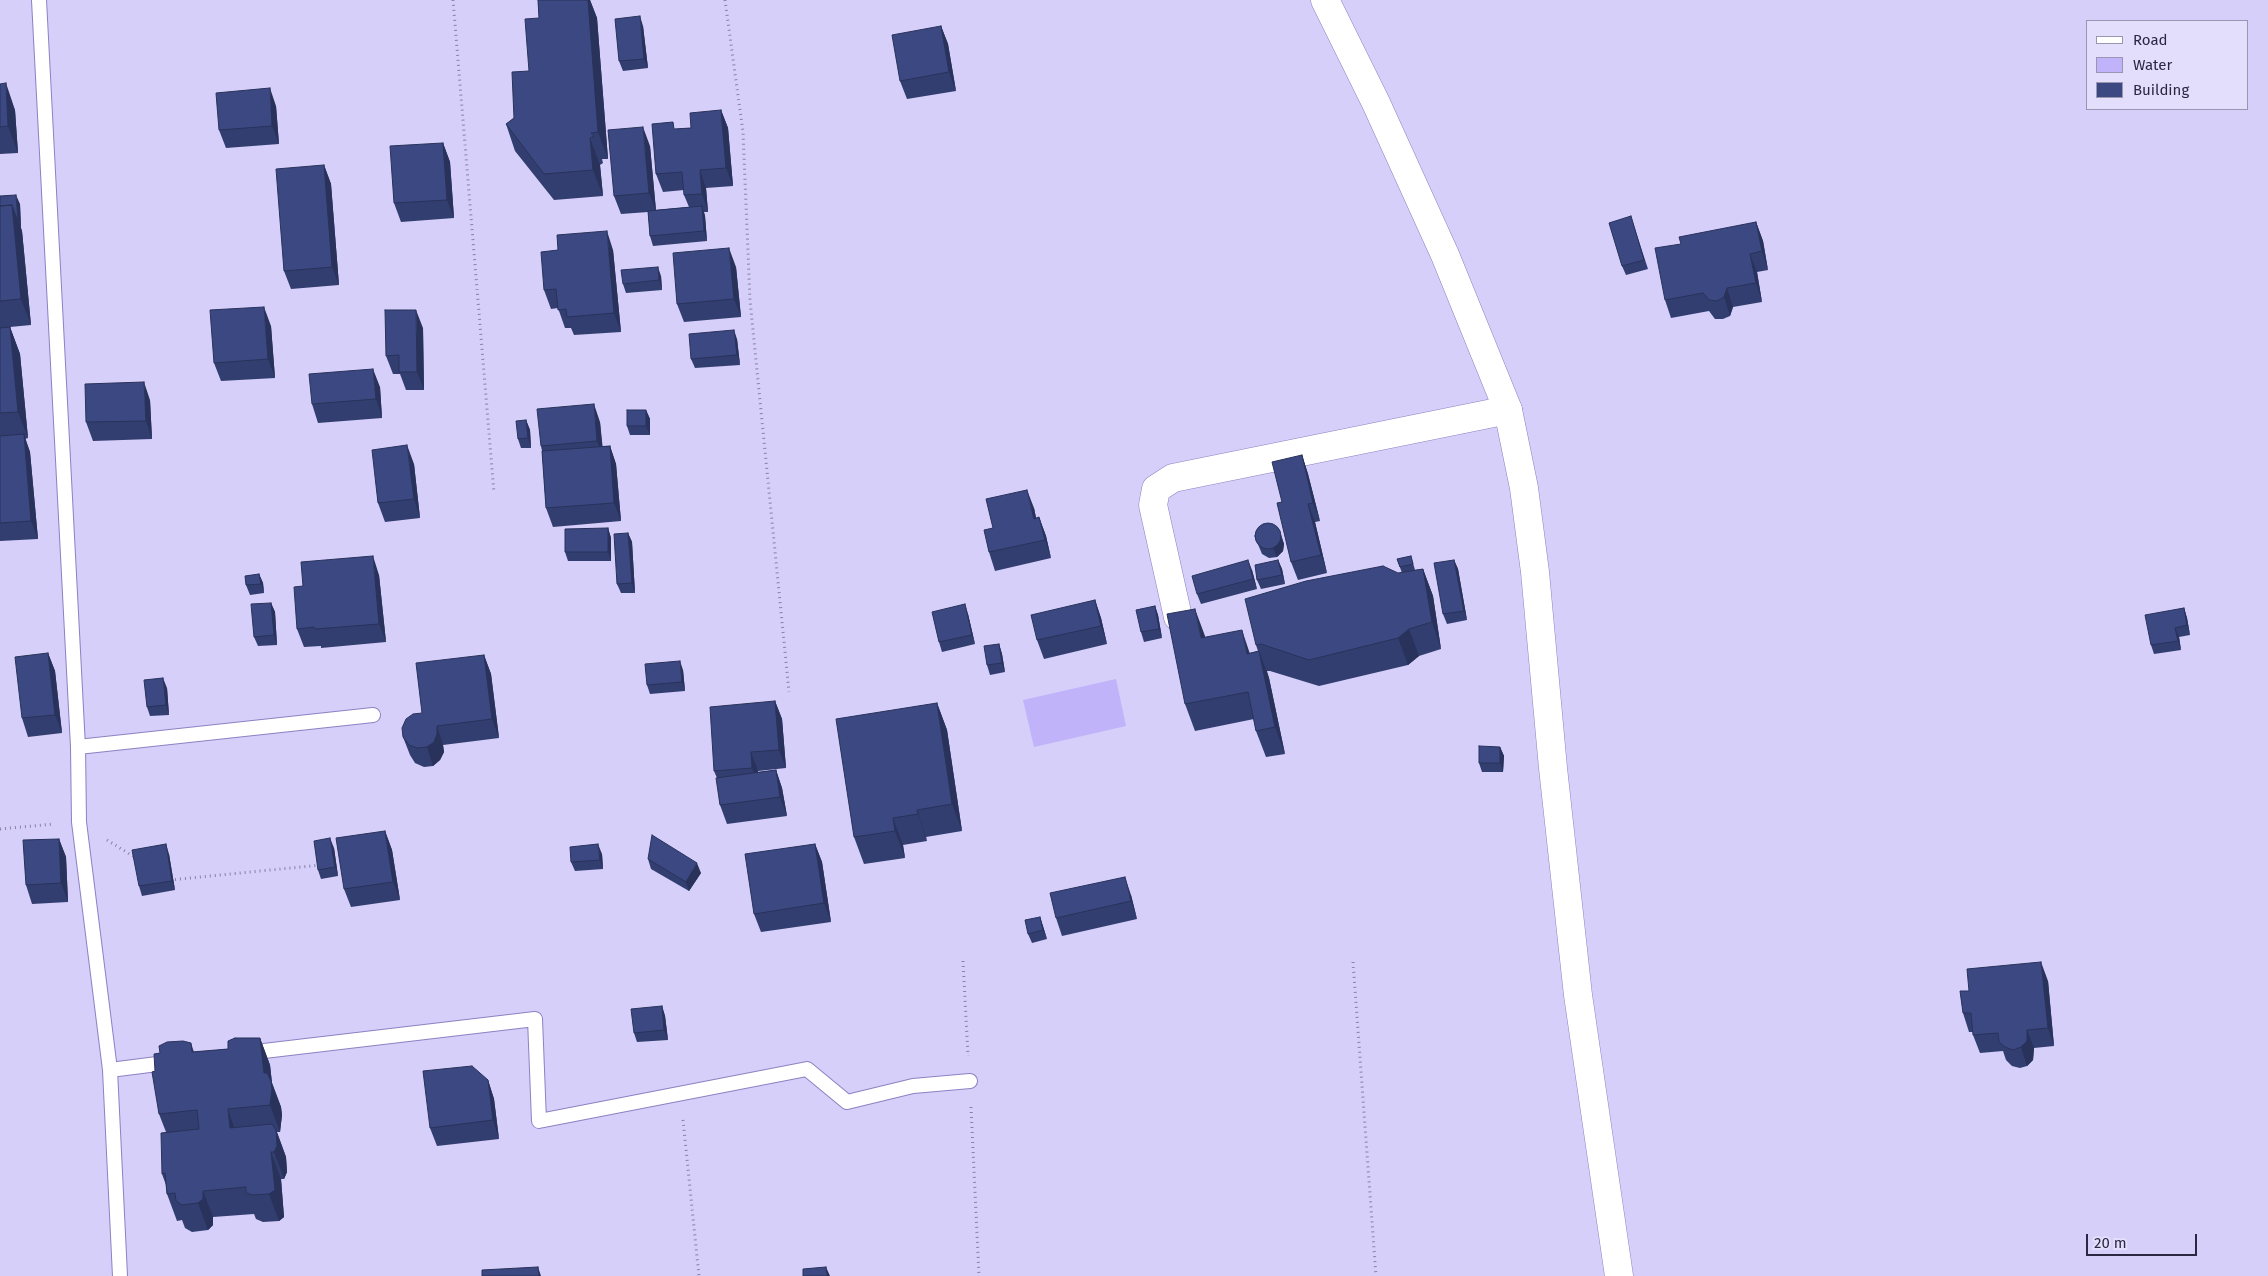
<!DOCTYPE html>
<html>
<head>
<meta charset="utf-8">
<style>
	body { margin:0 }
	#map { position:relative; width:2268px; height:1276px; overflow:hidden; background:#d5cff9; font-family:"Fira Sans",sans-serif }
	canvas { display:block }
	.legend { position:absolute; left:2086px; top:20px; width:162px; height:90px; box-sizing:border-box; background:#e2defb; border:1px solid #9a95b1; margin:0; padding:6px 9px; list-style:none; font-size:15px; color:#2d2742 }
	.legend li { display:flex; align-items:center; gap:10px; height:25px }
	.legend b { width:25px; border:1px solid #9a95b1 }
	.scale { position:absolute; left:2086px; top:1234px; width:111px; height:22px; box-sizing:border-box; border:2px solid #2d2742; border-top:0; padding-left:6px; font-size:15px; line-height:18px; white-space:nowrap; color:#2d2742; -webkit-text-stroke:4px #e2defb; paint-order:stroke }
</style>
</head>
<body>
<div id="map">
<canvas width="2268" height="1276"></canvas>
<ul class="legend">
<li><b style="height:6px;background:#fff"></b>Road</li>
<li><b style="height:14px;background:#c0b3f9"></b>Water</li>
<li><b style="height:14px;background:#3b4882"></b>Building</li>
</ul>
<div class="scale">20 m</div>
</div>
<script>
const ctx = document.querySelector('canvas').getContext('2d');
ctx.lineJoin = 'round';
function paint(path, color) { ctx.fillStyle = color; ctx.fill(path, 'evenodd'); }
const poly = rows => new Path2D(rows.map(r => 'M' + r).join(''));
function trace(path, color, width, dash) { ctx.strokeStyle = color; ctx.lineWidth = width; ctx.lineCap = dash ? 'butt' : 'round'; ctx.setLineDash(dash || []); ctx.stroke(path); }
const water = poly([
	[1116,679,1126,726,1034,747,1023,700]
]);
const path = poly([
	[453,0,494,493],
	[725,0,743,132,750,300,789,692],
	[0,829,54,824],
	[107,840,136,858],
	[170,880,321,865],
	[963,961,968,1056],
	[1353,962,1376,1276],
	[971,1107,979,1276],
	[683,1120,699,1276]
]);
const lane = poly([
	[39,0,78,747,79,822,110,1070,120,1276],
	[78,747,373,715],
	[247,1053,535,1019,539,1121,807,1069,847,1102,913,1086,970,1081],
	[110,1070,173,1062]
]);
const street = poly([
	[1178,617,1153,505,1156,489,1173,478,1508,410]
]);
const secondary = poly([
	[1325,0,1376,103,1445,255,1508,410,1524,488,1535,572,1553,768,1578,995,1619,1276]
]);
const wall = poly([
	[538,0,590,0,597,18,608,159,602,159,603,163,600,165,603,196,554,200,515,151,506,124,514,118,529,71,539,18],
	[643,26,648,68,623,71,619,61],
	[941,26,948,44,956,91,907,99,900,81],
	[0,84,15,110,18,153,0,154],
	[276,106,279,144,226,148,219,130],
	[721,110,728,128,733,186,706,188,708,212,704,212,705,216,707,241,653,246,650,236,648,212,621,214,614,196,650,146,656,210,689,207,684,195,684,190,663,192,656,174,676,129,691,128],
	[443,143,450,162,454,218,401,222,394,203],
	[324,165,331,184,339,285,291,289,284,271],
	[0,196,20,204,21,228,22,231,31,325,10,327,20,354,28,438,25,439,30,452,38,539,0,541],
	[1756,222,1763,241,1768,270,1757,272,1762,302,1733,307,1730,316,1723,319,1715,319,1709,311,1671,318,1665,300,1681,244],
	[1634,226,1648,269,1626,275,1622,266],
	[613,250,621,332,574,335,571,328,565,328,558,308,551,309,544,290],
	[736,267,741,317,684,322,677,304],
	[661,276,662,290,626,293,623,284],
	[271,326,275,378,221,381,214,363],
	[423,328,424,390,406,390,400,374,393,374,386,356],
	[737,339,740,365,695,368,691,359],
	[380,387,382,418,318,423,312,404],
	[150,400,152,439,93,441,86,422],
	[646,410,650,419,650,435,630,435,627,426],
	[526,420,530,430,531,448,521,448,518,439],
	[600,422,602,446,610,446,616,464,621,521,553,527,546,508,542,451,541,446],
	[1302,455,1308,474,1320,521,1315,522,1327,573,1298,580,1291,562,1282,502],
	[414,464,420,518,385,522,378,503],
	[1034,508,1036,518,1039,517,1046,536,1051,558,995,571,989,552,993,528],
	[608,528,611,538,611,561,568,561,565,552],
	[628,533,632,542,635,593,621,593,617,584],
	[1281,535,1284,544,1283,551,1277,557,1269,558,1262,554,1255,537],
	[1411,556,1415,570,1423,569,1433,596,1441,649,1419,656,1408,665,1319,686,1270,671,1267,671,1269,678,1285,754,1266,757,1256,731,1254,719,1195,731,1185,704,1205,636,1205,638,1250,653,1258,651,1256,645,1398,573,1402,573,1397,559],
	[1278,560,1282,569,1285,584,1261,589,1257,580],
	[1454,560,1458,569,1467,620,1447,624,1443,614],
	[1252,570,1257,589,1201,604,1197,594],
	[259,574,263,583,264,593,250,595,246,585],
	[379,575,386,642,321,648,321,646,304,647,297,629,303,586],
	[1095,600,1101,618,1107,644,1044,659,1037,640],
	[271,603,275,612,277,645,258,646,254,637],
	[1155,606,1158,615,1162,638,1144,642,1141,632],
	[2184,608,2187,618,2190,635,2179,637,2181,650,2154,654,2151,645],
	[968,614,975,644,942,652,939,642],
	[999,644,1002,654,1005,672,990,675,987,665],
	[48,653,55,671,62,733,28,737,22,718],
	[484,655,491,674,499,738,443,745,444,752,440,760,433,766,424,767,415,763,410,755,403,737,422,713],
	[683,670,685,691,650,694,647,685],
	[167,688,169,715,150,716,147,707],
	[775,701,782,719,786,768,758,771,758,772,776,770,782,788,787,816,727,824,720,805,717,778,714,771],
	[937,703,947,730,962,831,926,837,927,841,903,845,905,858,864,864,854,837],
	[1500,747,1504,756,1503,772,1482,772,1479,763],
	[385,831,392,850,400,900,351,907,344,889],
	[59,839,66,857,68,902,32,904,26,885],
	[815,844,822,862,831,922,761,932,754,914],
	[334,848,338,876,321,879,318,870],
	[169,854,175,890,142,896,139,886],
	[602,854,603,869,575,871,571,862],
	[648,859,701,873,689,891,651,869],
	[1131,895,1137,919,1062,936,1056,918],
	[1040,917,1047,939,1032,943,1028,934],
	[2048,981,2054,1046,2034,1048,2033,1060,2027,1066,2020,1068,2012,1066,2006,1060,2003,1051,1980,1053,1973,1035,1973,1032,1969,1032,1963,1013,1969,991],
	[662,1006,665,1016,668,1040,637,1042,634,1033],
	[260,1038,270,1065,272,1083,281,1107,282,1115,280,1132,277,1132,286,1157,287,1172,284,1179,281,1179,284,1217,279,1221,263,1222,256,1219,254,1214,213,1217,213,1225,208,1230,192,1232,185,1228,182,1220,177,1221,167,1194,166,1185,162,1174,166,1132,159,1114,155,1071,191,1043,194,1052,228,1049],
	[488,1080,494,1099,499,1139,437,1146,430,1128]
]);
const shadedWall = poly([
	[588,0,590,0,597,18,608,159,598,132],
	[640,16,643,26,648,68,644,59],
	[941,26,948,44,956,91,949,72],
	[6,83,15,110,18,153,8,126],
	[270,88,276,106,279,144,272,126],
	[721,110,728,128,733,186,726,168],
	[643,127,650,146,656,211,649,193],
	[590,138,600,165,603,196,593,170],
	[443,143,450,162,454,218,447,200],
	[324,165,331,184,339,285,332,267],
	[700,170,706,188,708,212,702,194],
	[16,195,20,204,21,228,18,219],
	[12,205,22,231,31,325,21,299],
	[702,206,705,216,707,241,704,231],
	[1756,222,1763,241,1768,270,1762,251],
	[607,231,613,250,621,332,614,313],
	[729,248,736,267,741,317,734,299],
	[1750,254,1757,272,1762,302,1756,283],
	[658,267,661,276,662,290,659,280],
	[1727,288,1733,307,1730,316,1724,297],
	[264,307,271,326,275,378,268,359],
	[416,310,423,328,424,390,417,372],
	[10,327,20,354,28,438,18,412],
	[734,330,737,339,740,365,737,355],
	[373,369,380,387,382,418,376,399],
	[144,382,150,400,152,439,146,421],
	[594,404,600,422,604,460,597,441],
	[646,410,650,419,650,435,646,426],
	[526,420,530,430,531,448,528,438],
	[24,434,30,452,38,539,31,521],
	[407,445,414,464,420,518,414,499],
	[610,446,616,464,621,521,614,503],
	[1302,455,1308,474,1320,521,1313,503],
	[1027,490,1034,508,1040,537,1034,519],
	[1308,504,1315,522,1327,573,1321,555],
	[1039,517,1046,536,1051,558,1045,540],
	[608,528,611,538,611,561,608,552],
	[628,533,632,542,635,593,632,583],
	[1281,535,1284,544,1283,551,1277,557,1273,548],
	[373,556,379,575,386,642,379,624],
	[1248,560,1252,570,1257,589,1253,579],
	[1278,560,1282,569,1285,584,1282,575],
	[1454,560,1458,569,1467,620,1464,611],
	[1423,569,1433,596,1441,649,1432,622],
	[259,574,263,583,264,593,261,584],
	[1095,600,1101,618,1107,644,1101,626],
	[271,603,275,612,277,645,274,635],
	[965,604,968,614,975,644,972,635],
	[1155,606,1158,615,1162,638,1159,629],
	[2184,608,2187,618,2190,635,2187,625],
	[1195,609,1205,636,1210,665,1201,638],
	[2175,628,2179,637,2181,650,2178,641],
	[1409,629,1419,656,1408,665,1398,638],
	[1242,630,1251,657,1247,654],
	[999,644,1002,654,1005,672,1002,663],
	[1259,651,1269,678,1285,754,1275,727],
	[48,653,55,671,62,733,55,715],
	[484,655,491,674,499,738,492,719],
	[680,661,683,670,685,691,682,682],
	[163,678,167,688,169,715,166,705],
	[775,701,782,719,786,768,779,750],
	[937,703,947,730,962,831,952,804],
	[437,726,443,745,444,752,440,760,433,766,427,747],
	[1500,747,1504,756,1503,772,1500,763],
	[751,752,758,771,759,786,752,768],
	[776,770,782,788,787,816,780,797],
	[917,810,926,837,927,841,918,814],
	[893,818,903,845,905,858,895,831],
	[385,831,392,850,400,900,393,882],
	[330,838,334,848,338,876,335,867],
	[59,839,66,857,68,902,61,883],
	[166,844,169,854,175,890,172,881],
	[598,844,602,854,603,869,600,860],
	[815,844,822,862,831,922,824,903],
	[697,863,701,873,689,891,686,882],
	[1125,877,1131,895,1137,919,1131,901],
	[1040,917,1043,926,1047,939,1043,930],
	[2041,962,2048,981,2054,1046,2048,1028],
	[662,1006,665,1016,668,1040,664,1030],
	[2027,1030,2034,1048,2033,1060,2027,1066,2021,1047],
	[260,1038,270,1065,272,1083,281,1107,282,1115,280,1132,270,1105,264,1073],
	[488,1080,494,1099,499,1139,493,1120],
	[228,1109,237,1136,230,1128],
	[276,1130,286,1157,287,1172,284,1179,274,1152],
	[271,1152,281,1179,284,1217,279,1221,269,1194],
	[203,1191,213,1217,213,1225,208,1230,198,1203],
	[538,1267,541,1276,539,1276],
	[826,1267,830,1276,827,1276]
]);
const building = poly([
	[538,0,588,0,598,132,591,133,594,136,590,138,593,170,544,174,506,124,514,118,512,72,529,71,525,19,539,18,538,0],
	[640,16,644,59,619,61,615,19,640,16],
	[941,26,949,72,900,81,892,35,941,26],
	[6,83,8,126,0,127,0,84,6,83],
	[270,88,272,126,219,130,216,93,270,88],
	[721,110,726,168,700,170,702,194,684,195,682,172,656,174,652,124,673,122,674,129,691,128,690,113,721,110],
	[643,127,649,193,614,196,608,130,643,127],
	[443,143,447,200,394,203,390,146,443,143],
	[324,165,332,267,284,271,276,169,324,165],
	[16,195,18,219,17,219,12,205,0,206,0,196,16,195],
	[12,205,21,299,0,301,0,206,12,205],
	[702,206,704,231,650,236,648,211,702,206],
	[1631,216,1644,260,1622,266,1609,223,1631,216],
	[1756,222,1762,251,1750,254,1756,283,1727,288,1724,297,1717,301,1709,300,1703,293,1665,300,1655,248,1681,244,1679,237,1756,222],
	[607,231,614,313,567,317,566,309,558,310,556,289,544,290,541,252,558,250,557,235,607,231],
	[729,248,734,299,677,304,673,253,729,248],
	[658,267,659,280,623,284,621,270,658,267],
	[264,307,268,359,214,363,210,310,264,307],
	[385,310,416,310,417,372,399,372,399,355,386,356,385,310],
	[10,327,18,412,0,413,0,328,10,327],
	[734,330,737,355,691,359,689,334,734,330],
	[373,369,376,399,312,404,309,374,373,369],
	[144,382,146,421,86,422,85,384,144,382],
	[594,404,597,441,541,446,537,409,594,404],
	[627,410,646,410,646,426,627,426,627,410],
	[526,420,528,438,518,439,516,421,526,420],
	[24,434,31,521,0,523,0,436,24,434],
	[407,445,414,499,378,503,372,450,407,445],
	[610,446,614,503,546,508,542,451,610,446],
	[1302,455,1313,503,1308,504,1321,555,1291,562,1277,503,1282,502,1272,462,1302,455],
	[1027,490,1034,519,1039,517,1045,540,989,552,984,530,993,528,986,499,1027,490],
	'1255 536a13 13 0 1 1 26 0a13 13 0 1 1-26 0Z',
	[608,528,608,552,565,552,565,529,608,528],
	[628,533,632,583,617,584,614,534,628,533],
	[373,556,379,624,315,629,314,627,297,629,294,587,303,586,301,562,373,556],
	[1411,556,1413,564,1400,567,1397,559,1411,556],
	[1248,560,1253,579,1197,594,1192,576,1248,560],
	[1278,560,1282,575,1257,580,1255,565,1278,560],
	[1454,560,1464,611,1443,614,1434,563,1454,560],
	[1383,566,1398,573,1423,569,1432,622,1409,629,1398,638,1309,660,1261,644,1256,645,1245,599,1306,581,1383,566],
	[259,574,261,584,246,585,245,576,259,574],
	[1095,600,1101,626,1037,640,1031,615,1095,600],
	[271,603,274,635,254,637,251,604,271,603],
	[965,604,972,635,939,642,932,612,965,604],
	[1155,606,1159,629,1141,632,1136,610,1155,606],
	[2184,608,2187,625,2175,628,2178,641,2151,645,2145,615,2184,608],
	[1195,609,1201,638,1242,630,1247,654,1259,651,1275,727,1256,731,1248,692,1185,704,1167,614,1195,609],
	[999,644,1002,663,987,665,984,646,999,644],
	[48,653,55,715,22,718,15,657,48,653],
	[484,655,492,719,437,726,437,734,434,742,427,747,417,748,409,745,403,737,402,728,406,719,413,714,422,713,416,663,484,655],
	[680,661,682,682,647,685,645,664,680,661],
	[163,678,166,705,147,707,144,680,163,678],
	[775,701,779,750,751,752,752,768,714,771,710,707,775,701],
	[937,703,952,804,917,810,918,814,893,818,895,831,854,837,836,719,937,703],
	[1479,746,1500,747,1500,763,1479,763,1479,746],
	[776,770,780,797,720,805,716,778,776,770],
	[385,831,393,882,344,889,336,838,385,831],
	[652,835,697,863,686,882,648,859,652,835],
	[330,838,335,867,318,870,314,841,330,838],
	[59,839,61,883,26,885,23,840,59,839],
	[166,844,172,881,139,886,132,850,166,844],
	[598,844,600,860,571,862,570,847,598,844],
	[815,844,824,903,754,914,745,854,815,844],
	[1125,877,1131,901,1056,918,1050,893,1125,877],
	[1040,917,1043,930,1028,934,1025,920,1040,917],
	[2041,962,2048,1028,2027,1030,2027,1041,2021,1047,2013,1050,2005,1047,1999,1042,1998,1033,1973,1035,1971,1013,1963,1013,1960,991,1969,991,1967,969,2041,962],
	[662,1006,664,1030,634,1033,631,1009,662,1006],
	[235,1038,260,1038,264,1073,267,1073,271,1081,272,1089,270,1105,228,1109,230,1128,272,1124,276,1130,277,1146,274,1152,271,1152,275,1190,269,1194,253,1195,246,1193,246,1187,203,1191,203,1199,198,1203,182,1205,176,1201,175,1193,167,1194,165,1173,162,1174,161,1133,199,1129,197,1110,159,1114,152,1072,155,1071,154,1054,160,1053,159,1046,167,1042,183,1041,191,1043,192,1052,228,1049,228,1041,235,1038],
	[472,1066,488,1080,493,1120,430,1128,423,1071,472,1066],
	[538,1267,539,1276,482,1276,482,1270,538,1267],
	[826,1267,827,1276,803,1276,803,1269,826,1267]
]);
paint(water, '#c0b3f9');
trace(lane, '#8e81c3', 16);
trace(street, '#8e81c3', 29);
trace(secondary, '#8e81c3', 29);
trace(path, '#8882a5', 3, [1, 4]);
trace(lane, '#fff', 14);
trace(street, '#fff', 28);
trace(secondary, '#fff', 28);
paint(wall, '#333e70');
paint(shadedWall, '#29325b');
paint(building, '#3b4882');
trace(building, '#29325b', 1);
</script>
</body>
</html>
